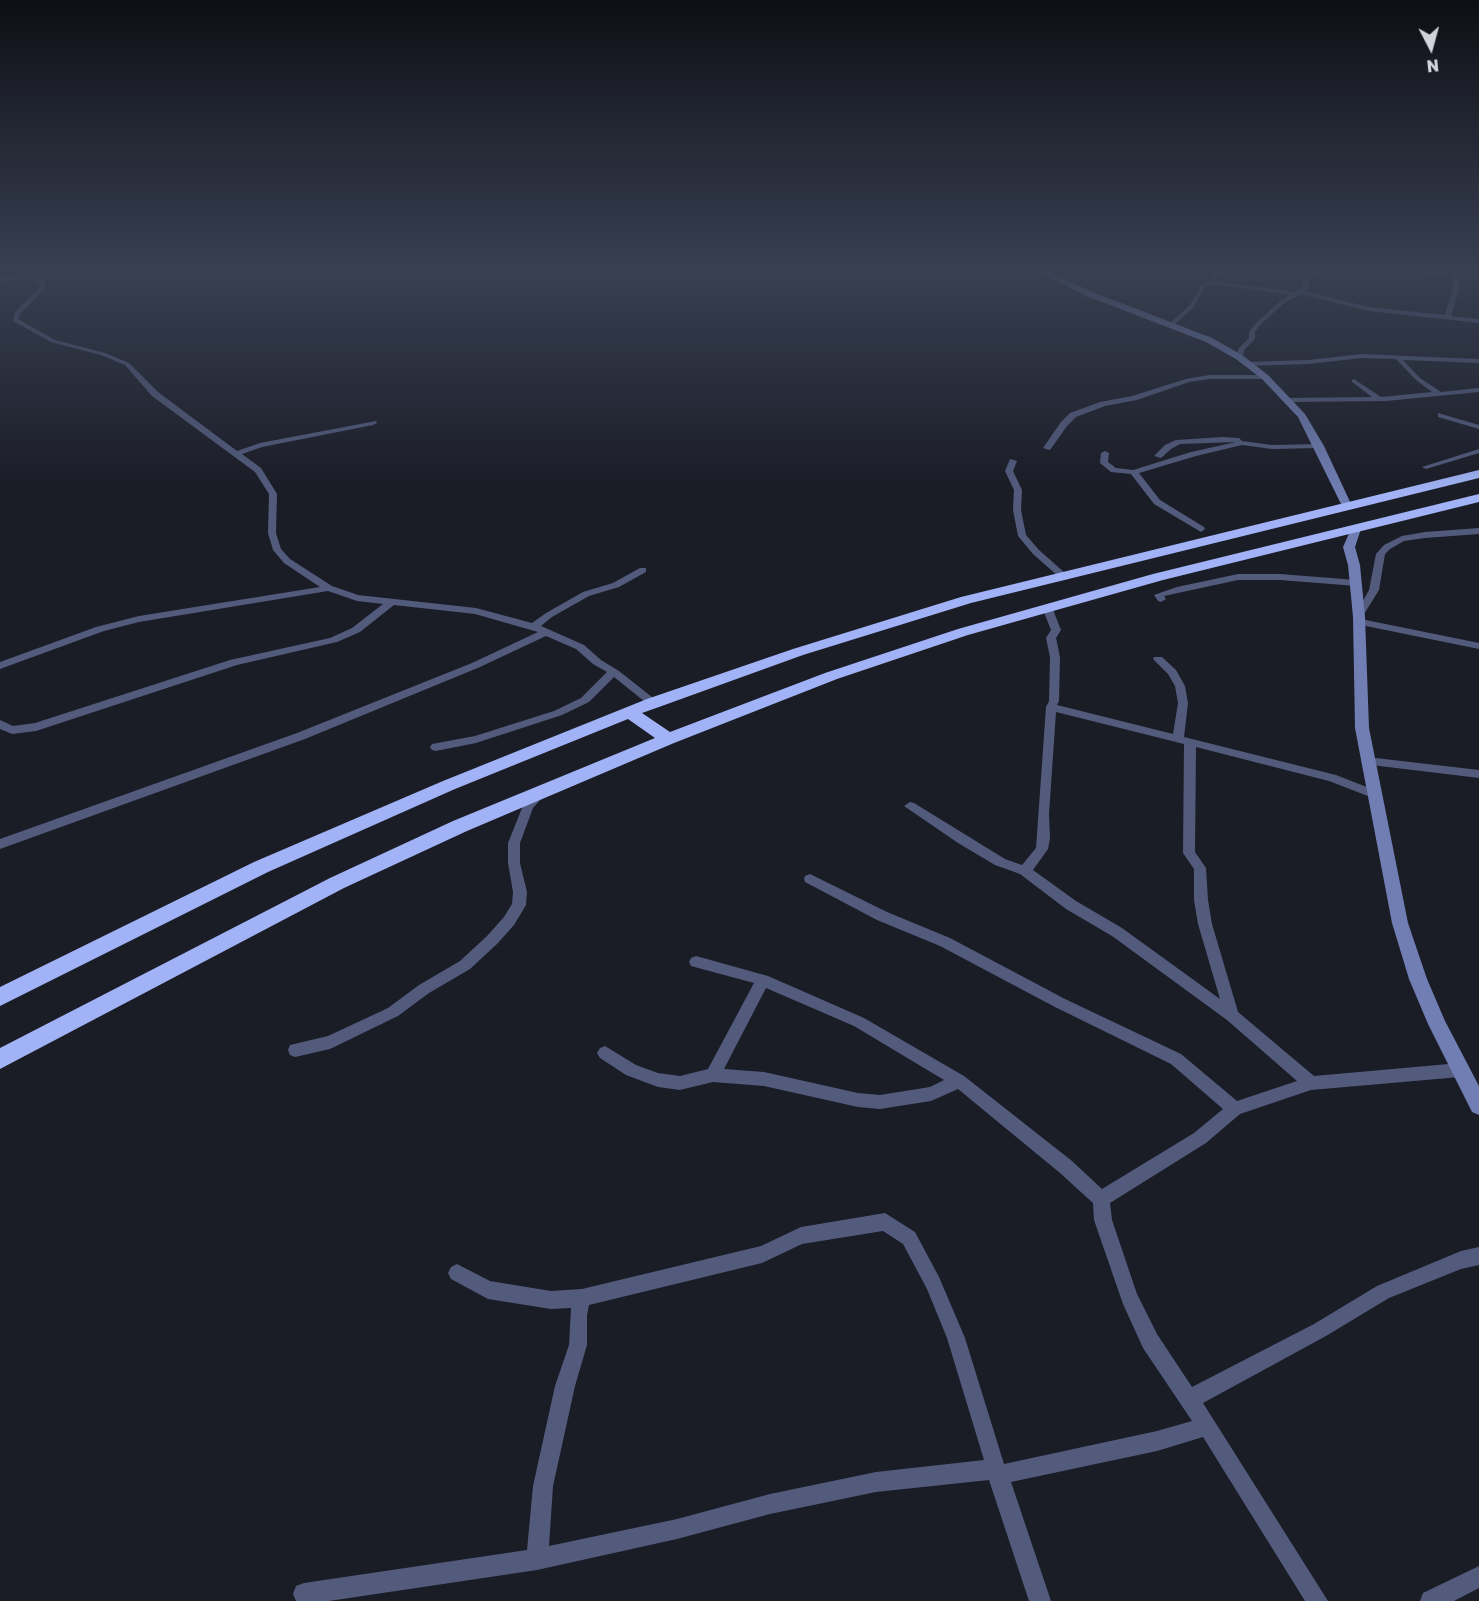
<!DOCTYPE html>
<html>
<head>
<meta charset="utf-8">
<style>
	body { margin:0 }
	#map { position:relative; width:1479px; height:1601px; overflow:hidden; background:#1a1c26; font-family:"Golos Text",sans-serif }
	canvas { display:block }
	.north { position:absolute; left:1401px; top:18px; width:60px; height:60px; -webkit-text-stroke:4px #1a1c26; paint-order:stroke; rotate:174deg; font-size:16px; font-weight:700; line-height:24px; text-align:center; color:#d2d4db }
	.north::after { content:''; display:block; margin:auto; width:21px; height:27px; background:#d2d4db; clip-path:polygon(50% 0,100% 100%,50% 72%,0 100%) }
</style>
</head>
<body>
<div id="map">
<canvas width="1479" height="1601"></canvas>
<div class="north">N</div>
</div>
<script>
const ctx = document.querySelector('canvas').getContext('2d');
ctx.lineJoin = 'round';
const poly = rows => new Path2D(rows.map(r => 'M' + r).join(''));
function paint(path, color) { ctx.fillStyle = color; ctx.fill(path, 'evenodd'); }
const street = poly([
	[1215,269,1221,269,1215,281,1295,292,1304,286,1302,281,1312,272,1312,269,1318,269,1317,274,1308,281,1310,287,1304,291,1369,307,1445,315,1453,288,1452,277,1398,269,1415,269,1479,276,1479,280,1458,277,1459,288,1451,316,1479,319,1479,323,1369,311,1300,294,1283,304,1259,326,1255,332,1255,339,1245,349,1242,357,1239,359,1236,357,1239,348,1249,338,1249,332,1255,324,1279,302,1290,295,1213,284,1206,286,1193,308,1174,325,1170,325,1170,323,1189,306,1202,284,1210,281,1215,269],
	[28,275,45,282,45,289,20,314,18,319,55,340,105,353,129,363,158,392,237,451,260,443,376,421,377,423,373,425,262,447,242,454,261,468,277,494,276,533,281,549,290,559,332,586,358,595,476,608,532,623,546,613,583,592,613,583,640,568,646,568,646,572,619,587,589,596,552,617,541,626,584,645,601,660,619,671,657,701,658,703,657,705,649,705,614,677,589,702,562,715,476,743,436,751,432,750,430,747,432,744,475,736,554,711,581,698,607,672,593,664,576,649,546,636,480,667,305,739,0,849,0,839,297,733,472,663,538,632,475,614,394,605,360,632,337,642,237,665,36,731,12,734,0,729,0,720,13,726,35,723,230,660,330,638,352,628,383,604,357,601,328,591,139,622,104,631,0,669,0,662,96,627,139,616,320,587,284,563,273,550,268,533,269,494,255,472,152,396,125,365,101,355,51,342,13,321,15,312,39,288,40,284,27,279,0,281,0,277,28,275],
	[1362,354,1479,359,1479,363,1403,360,1420,378,1441,392,1479,388,1479,392,1386,401,1289,402,1286,402,1286,398,1372,397,1352,382,1352,380,1354,379,1381,397,1432,392,1416,380,1396,359,1362,358,1308,364,1247,366,1244,364,1247,362,1308,360,1362,354],
	[1209,375,1265,375,1268,377,1265,379,1209,379,1189,382,1137,400,1105,406,1076,417,1067,426,1050,450,1043,448,1061,422,1070,413,1100,402,1132,396,1186,379,1209,375],
	[1438,413,1479,425,1479,429,1438,417,1438,413],
	[1223,437,1239,438,1242,441,1272,445,1319,444,1323,446,1319,448,1272,449,1242,445,1196,456,1139,473,1160,500,1204,527,1205,529,1201,532,1154,504,1131,474,1111,472,1100,463,1101,453,1105,451,1109,453,1108,462,1116,468,1133,470,1191,452,1236,442,1180,444,1171,449,1161,458,1154,456,1165,445,1176,440,1223,437],
	[1479,449,1479,453,1426,469,1422,467,1479,449],
	[1010,459,1017,461,1013,471,1022,490,1021,510,1026,535,1039,550,1065,573,1065,577,1059,577,1033,554,1018,536,1013,510,1014,490,1005,471,1010,459],
	[1479,528,1479,534,1425,538,1404,541,1390,549,1385,554,1379,590,1361,619,1479,643,1479,649,1356,624,1354,622,1357,619,1354,617,1369,590,1376,554,1384,545,1402,536,1425,532,1479,528],
	[1238,574,1280,574,1356,580,1361,583,1356,586,1280,580,1238,580,1164,596,1166,599,1161,602,1158,601,1154,595,1177,587,1238,574],
	[1047,604,1052,607,1061,630,1056,638,1060,657,1059,701,1057,705,1173,734,1178,703,1175,686,1168,674,1153,659,1154,657,1162,657,1176,670,1185,686,1188,703,1184,737,1336,775,1377,791,1379,794,1373,798,1329,781,1196,747,1195,852,1206,868,1208,900,1212,924,1238,1012,1314,1076,1460,1063,1465,1065,1468,1070,1465,1075,1460,1077,1311,1090,1240,1114,1206,1143,1110,1203,1112,1220,1137,1294,1157,1334,1192,1387,1314,1324,1377,1286,1461,1251,1479,1247,1479,1265,1461,1269,1389,1298,1326,1336,1203,1403,1328,1601,1305,1601,1203,1437,1157,1451,1011,1482,1051,1601,1029,1601,989,1480,876,1492,770,1514,677,1539,537,1570,329,1601,296,1601,293,1594,296,1586,304,1583,527,1550,533,1486,555,1386,569,1345,571,1308,551,1309,488,1299,451,1279,448,1273,451,1267,457,1264,490,1281,551,1291,582,1289,761,1246,801,1227,885,1213,915,1232,939,1277,965,1338,1004,1464,1157,1431,1192,1421,1143,1348,1123,1304,1094,1220,1093,1203,1060,1173,958,1089,931,1101,880,1109,858,1107,764,1086,713,1082,680,1090,658,1087,626,1075,600,1058,597,1053,600,1048,605,1046,636,1065,658,1073,680,1076,708,1069,754,983,691,966,689,962,691,958,696,956,768,976,864,1018,964,1076,1072,1161,1102,1189,1194,1133,1223,1109,1171,1064,1055,1007,940,946,877,920,805,882,804,879,805,876,810,874,887,912,950,938,1065,999,1181,1054,1237,1101,1297,1081,1227,1020,1112,936,1066,909,1020,874,995,865,958,843,904,806,910,802,914,803,1005,859,1022,865,1036,848,1046,707,1049,701,1050,657,1046,638,1051,630,1042,607,1047,604],
	[1056,712,1184,744,1183,853,1194,869,1194,900,1198,924,1220,999,1122,928,1076,901,1033,870,1048,849,1050,838,1049,814,1056,712],
	[766,988,854,1026,944,1080,930,1087,880,1095,858,1093,764,1072,724,1069,766,988],
	[883,1231,903,1244,927,1289,947,1338,984,1460,876,1472,770,1494,677,1519,549,1546,553,1486,575,1386,587,1345,587,1316,589,1305,762,1263,802,1244,883,1231],
	[1367,757,1479,770,1479,778,1363,764,1361,761,1363,758,1367,757],
	[541,788,547,792,533,808,520,843,520,863,527,892,526,905,514,925,497,944,470,969,429,993,398,1016,330,1049,295,1057,290,1055,288,1050,290,1045,328,1036,388,1008,419,985,460,961,487,936,504,917,512,904,513,892,508,863,508,843,524,803,537,789,541,788],
	[1479,1566,1479,1588,1454,1601,1420,1601,1423,1593,1479,1566]
]);
const secondary = poly([
	[1034,269,1043,269,1090,291,1212,338,1242,355,1268,375,1305,414,1324,446,1352,506,1351,508,1343,508,1342,506,1298,417,1262,379,1236,359,1206,342,1084,295,1034,269],
	[1356,526,1361,529,1355,547,1360,565,1365,617,1369,728,1408,923,1427,979,1445,1021,1479,1086,1479,1115,1472,1112,1428,1024,1409,979,1392,923,1355,728,1353,617,1348,565,1343,547,1351,529,1356,526]
]);
const highway = poly([
	[1479,470,1479,478,971,603,803,655,659,707,642,713,670,732,825,673,958,629,1153,574,1479,494,1479,502,1163,580,968,635,837,679,674,743,467,831,344,888,0,1069,0,1048,330,878,453,821,655,738,628,719,455,789,268,872,0,1006,0,987,254,862,443,781,647,699,793,649,961,597,1479,470]
]);
paint(street, '#525b7c');
paint(secondary, '#707eb3');
paint(highway, '#a1b3f6');
const sky = ctx.createLinearGradient(0, 0, 0, 493);
sky.addColorStop(0, '#0e0f15');
sky.addColorStop(0.55, '#384052');
sky.addColorStop(1, '#38405200');
ctx.fillStyle = sky;
ctx.fillRect(0, 0, 1479, 493);
</script>
</body>
</html>
